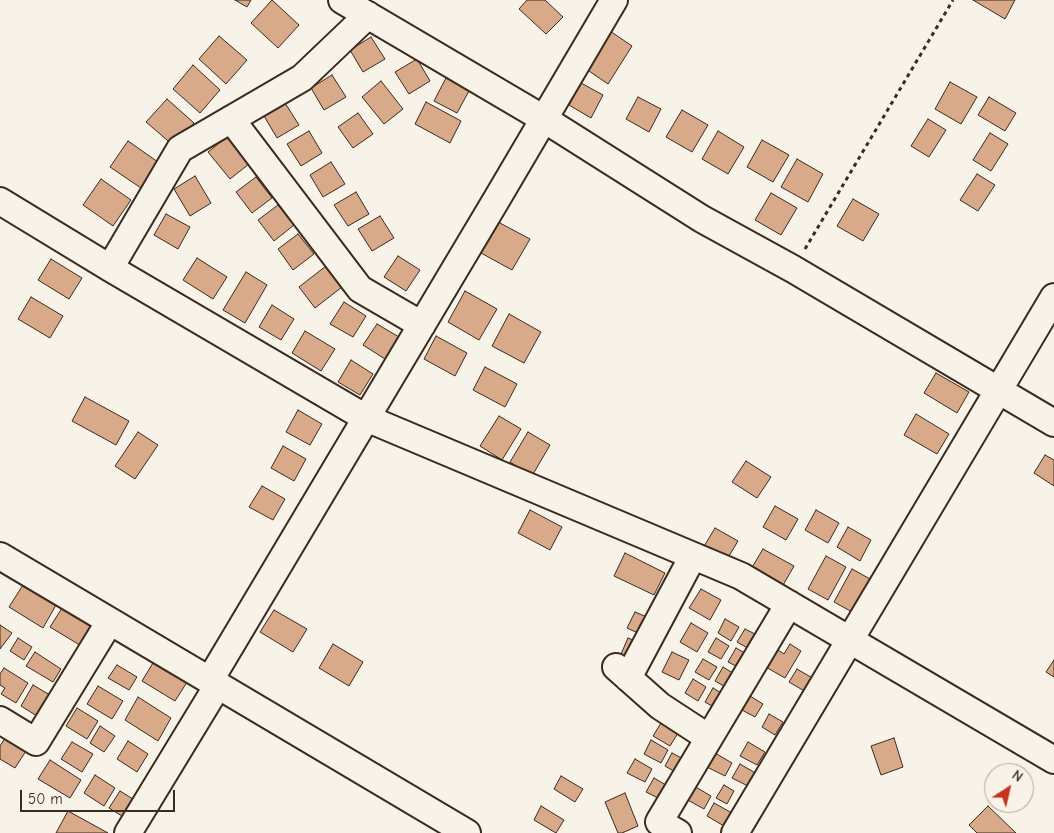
<!DOCTYPE html>
<html>
<head>
<meta charset="utf-8">
<style>
	body { margin:0 }
	#map { position:relative; width:1054px; height:833px; overflow:hidden; background:#f7f3e8; font-family:"Comic Neue",sans-serif }
	canvas { display:block }
	.north { position:absolute; left:984px; top:763px; width:50px; height:50px; box-sizing:border-box; background:#f7f3e8; border:1px solid #aca397; border-radius:50%; rotate:35deg; font-size:14px; font-weight:700; line-height:20px; text-align:center; color:#3b2a1e }
	.north::after { content:''; display:block; margin:auto; width:18px; height:22px; background:#c8321e; clip-path:polygon(50% 0,100% 100%,50% 72%,0 100%) }
	.scale { position:absolute; left:20px; top:790px; width:155px; height:22px; box-sizing:border-box; border:2px solid #3b2a1e; border-top:0; padding-left:6px; font-size:15px; line-height:18px; white-space:nowrap; color:#3b2a1e; -webkit-text-stroke:4px #f7f3e8; paint-order:stroke }
</style>
</head>
<body>
<div id="map">
<canvas width="1054" height="833"></canvas>
<div class="north">N</div>
<div class="scale">50 m</div>
</div>
<script>
const ctx = document.querySelector('canvas').getContext('2d');
ctx.lineJoin = 'round';
function paint(path, color) { ctx.fillStyle = color; ctx.fill(path, 'evenodd'); }
const poly = rows => new Path2D(rows.map(r => 'M' + r).join(''));
function trace(path, color, width, dash) { ctx.strokeStyle = color; ctx.lineWidth = width; ctx.lineCap = dash ? 'butt' : 'round'; ctx.setLineDash(dash || []); ctx.stroke(path); }
const building = poly([
	[235,0,251,0,247,7,235,0],
	[272,0,299,25,278,48,251,23,272,0],
	[527,0,545,0,563,17,546,34,519,9,527,0],
	[973,0,1015,0,1005,19,973,0],
	[610,31,632,46,608,84,586,69,610,31],
	[219,36,247,60,226,84,199,59,219,36],
	[371,37,385,59,363,72,350,50,371,37],
	[417,59,430,81,409,94,395,72,417,59],
	[193,65,220,90,200,113,173,89,193,65],
	[332,75,346,97,324,110,311,88,332,75],
	[446,78,469,91,457,113,434,101,446,78],
	[381,81,403,109,384,124,362,97,381,81],
	[950,82,977,97,961,124,935,109,950,82],
	[581,83,603,95,591,118,569,105,581,83],
	[638,97,661,109,649,132,626,119,638,97],
	[989,97,1016,113,1005,131,978,115,989,97],
	[167,99,194,123,174,146,146,122,167,99],
	[426,102,461,121,450,143,415,124,426,102],
	[285,103,299,125,277,138,264,116,285,103],
	[682,110,708,125,692,152,666,137,682,110],
	[358,113,373,134,353,148,338,127,358,113],
	[928,119,946,130,929,157,911,146,928,119],
	[309,131,322,153,301,166,287,144,309,131],
	[718,131,744,147,728,174,702,159,718,131],
	[990,133,1008,144,991,171,973,160,990,133],
	[228,136,249,164,230,179,208,152,228,136],
	[762,140,789,155,773,182,747,167,762,140],
	[128,141,158,162,141,188,110,167,128,141],
	[797,159,823,174,808,202,781,187,797,159],
	[331,162,345,184,323,197,310,175,331,162],
	[977,174,995,185,978,211,960,200,977,174],
	[195,176,211,203,190,216,174,189,195,176],
	[256,177,272,198,252,213,236,192,256,177],
	[101,179,131,200,113,226,83,205,101,179],
	[356,192,369,214,348,226,334,205,356,192],
	[771,193,797,208,781,235,755,220,771,193],
	[853,199,879,214,863,241,837,226,853,199],
	[278,205,294,225,274,241,258,220,278,205],
	[166,214,190,227,178,249,154,235,166,214],
	[380,216,394,238,372,251,358,229,380,216],
	[498,222,530,239,512,270,481,253,498,222],
	[298,234,314,254,293,270,278,249,298,234],
	[398,256,420,270,406,291,384,277,398,256],
	[197,258,227,277,213,299,183,280,197,258],
	[51,259,82,278,69,299,38,280,51,259],
	[326,266,342,287,315,308,299,287,326,266],
	[246,272,267,285,245,323,223,310,246,272],
	[465,291,497,309,479,340,448,322,465,291],
	[31,297,63,316,50,338,18,319,31,297],
	[344,302,366,316,353,337,330,324,344,302],
	[272,305,294,319,281,340,259,327,272,305],
	[509,314,541,332,524,363,492,346,509,314],
	[377,324,399,337,385,359,363,345,377,324],
	[305,331,335,349,321,371,292,353,305,331],
	[436,336,467,353,455,376,424,359,436,336],
	[351,360,373,374,360,395,338,382,351,360],
	[485,367,517,384,505,407,473,390,485,367],
	[936,373,969,392,957,413,924,393,936,373],
	[85,397,129,421,116,445,72,421,85,397],
	[298,410,322,424,310,445,286,432,298,410],
	[916,414,949,434,937,454,904,435,916,414],
	[499,416,521,429,502,460,480,446,499,416],
	[138,432,158,445,135,479,115,466,138,432],
	[528,432,550,445,532,476,510,462,528,432],
	[283,446,306,459,294,481,271,468,283,446],
	[1045,455,1054,460,1054,486,1034,473,1045,455],
	[746,461,771,477,757,498,732,482,746,461],
	[262,486,285,499,273,520,249,507,262,486],
	[775,506,798,519,786,540,763,527,775,506],
	[530,510,562,527,550,550,518,533,530,510],
	[816,510,839,523,828,543,805,530,816,510],
	[848,527,871,540,860,561,837,547,848,527],
	[715,528,738,541,726,561,703,548,715,528],
	[763,549,794,566,782,587,751,569,763,549],
	[625,553,665,573,654,595,614,576,625,553],
	[826,556,846,567,828,600,808,589,826,556],
	[852,569,872,580,854,613,834,602,852,569],
	[23,585,56,605,43,628,9,607,23,585],
	[701,589,721,600,710,620,689,608,701,589],
	[64,605,97,625,83,647,50,627,64,605],
	[274,610,307,629,293,652,260,632,274,610],
	[635,612,647,617,640,634,627,628,635,612],
	[725,619,739,627,731,641,718,633,725,619],
	[691,623,708,633,697,652,680,642,691,623],
	[0,625,12,633,0,649,0,625],
	[745,629,759,636,751,650,737,642,745,629],
	[18,638,32,647,24,660,10,651,18,638],
	[628,638,638,642,631,658,621,654,628,638],
	[716,638,729,646,721,659,708,652,716,638],
	[333,644,363,662,349,686,319,668,333,644],
	[790,644,801,651,785,678,764,666,775,648,784,654,790,644],
	[736,648,750,656,742,669,728,662,736,648],
	[35,652,61,669,53,682,26,666,35,652],
	[672,652,689,660,679,680,662,672,672,652],
	[156,658,189,679,175,701,142,681,156,658],
	[703,659,717,667,709,680,695,672,703,659],
	[1054,660,1054,677,1046,672,1054,660],
	[117,665,137,677,129,690,108,678,117,665],
	[723,667,736,675,729,689,715,681,723,667],
	[4,668,28,683,16,703,1,694,5,688,0,685,0,674,4,668],
	[797,669,814,679,806,692,789,682,797,669],
	[693,679,706,687,698,701,685,693,693,679],
	[33,685,50,695,37,716,21,706,33,685],
	[98,686,123,701,112,719,87,704,98,686],
	[713,688,726,696,719,710,705,702,713,688],
	[750,696,763,704,755,717,742,710,750,696],
	[138,697,171,718,158,741,125,720,138,697],
	[77,708,98,721,87,739,66,726,77,708],
	[769,714,783,722,775,735,762,727,769,714],
	[661,723,678,733,670,746,653,736,661,723],
	[100,726,115,736,104,752,90,743,100,726],
	[5,738,26,751,15,768,0,759,0,746,5,738],
	[894,738,903,767,881,775,871,746,894,738],
	[651,740,668,750,661,763,644,754,651,740],
	[128,741,148,754,137,772,117,759,128,741],
	[72,742,93,754,82,772,61,759,72,742],
	[748,742,765,752,757,765,740,756,748,742],
	[672,753,689,762,682,776,665,766,672,753],
	[715,753,732,763,725,776,707,767,715,753],
	[635,759,652,769,645,782,627,773,635,759],
	[50,760,81,780,70,798,38,779,50,760],
	[740,764,757,774,750,787,732,778,740,764],
	[95,775,115,788,104,806,84,793,95,775],
	[561,776,583,789,575,802,554,789,561,776],
	[654,778,671,788,664,801,646,792,654,778],
	[724,785,734,791,727,804,716,798,724,785],
	[694,786,711,796,704,809,686,799,694,786],
	[120,791,141,804,130,821,109,808,120,791],
	[625,793,638,826,622,833,618,833,605,802,625,793],
	[714,803,732,813,724,826,707,816,714,803],
	[541,806,564,820,556,833,534,820,541,806],
	[988,806,1016,833,977,833,969,825,988,806],
	[68,811,108,833,56,833,68,811]
]);
const path = poly([
	[805,249,953,0]
]);
const minor = poly([
	[342,0,544,119,702,219,793,269,1054,423],
	[231,119,360,289,422,325],
	[0,201,110,268,366,418,741,576,1054,760],
	[110,268,180,149,302,78,368,15],
	[0,556,467,833],
	[616,667,660,706,709,738],
	[628,678,693,556],
	[210,680,498,197,614,0],
	[0,720,36,742,110,621],
	[128,833,218,685],
	[678,833,659,822,789,604],
	[735,833,1054,297]
]);
paint(building, '#d8aa89');
trace(building, '#3b2a1e', 1);
trace(minor, '#3b2a1e', 30);
trace(path, '#3b2a1e', 3, [4, 4]);
trace(minor, '#f7f3e8', 26);
</script>
</body>
</html>
